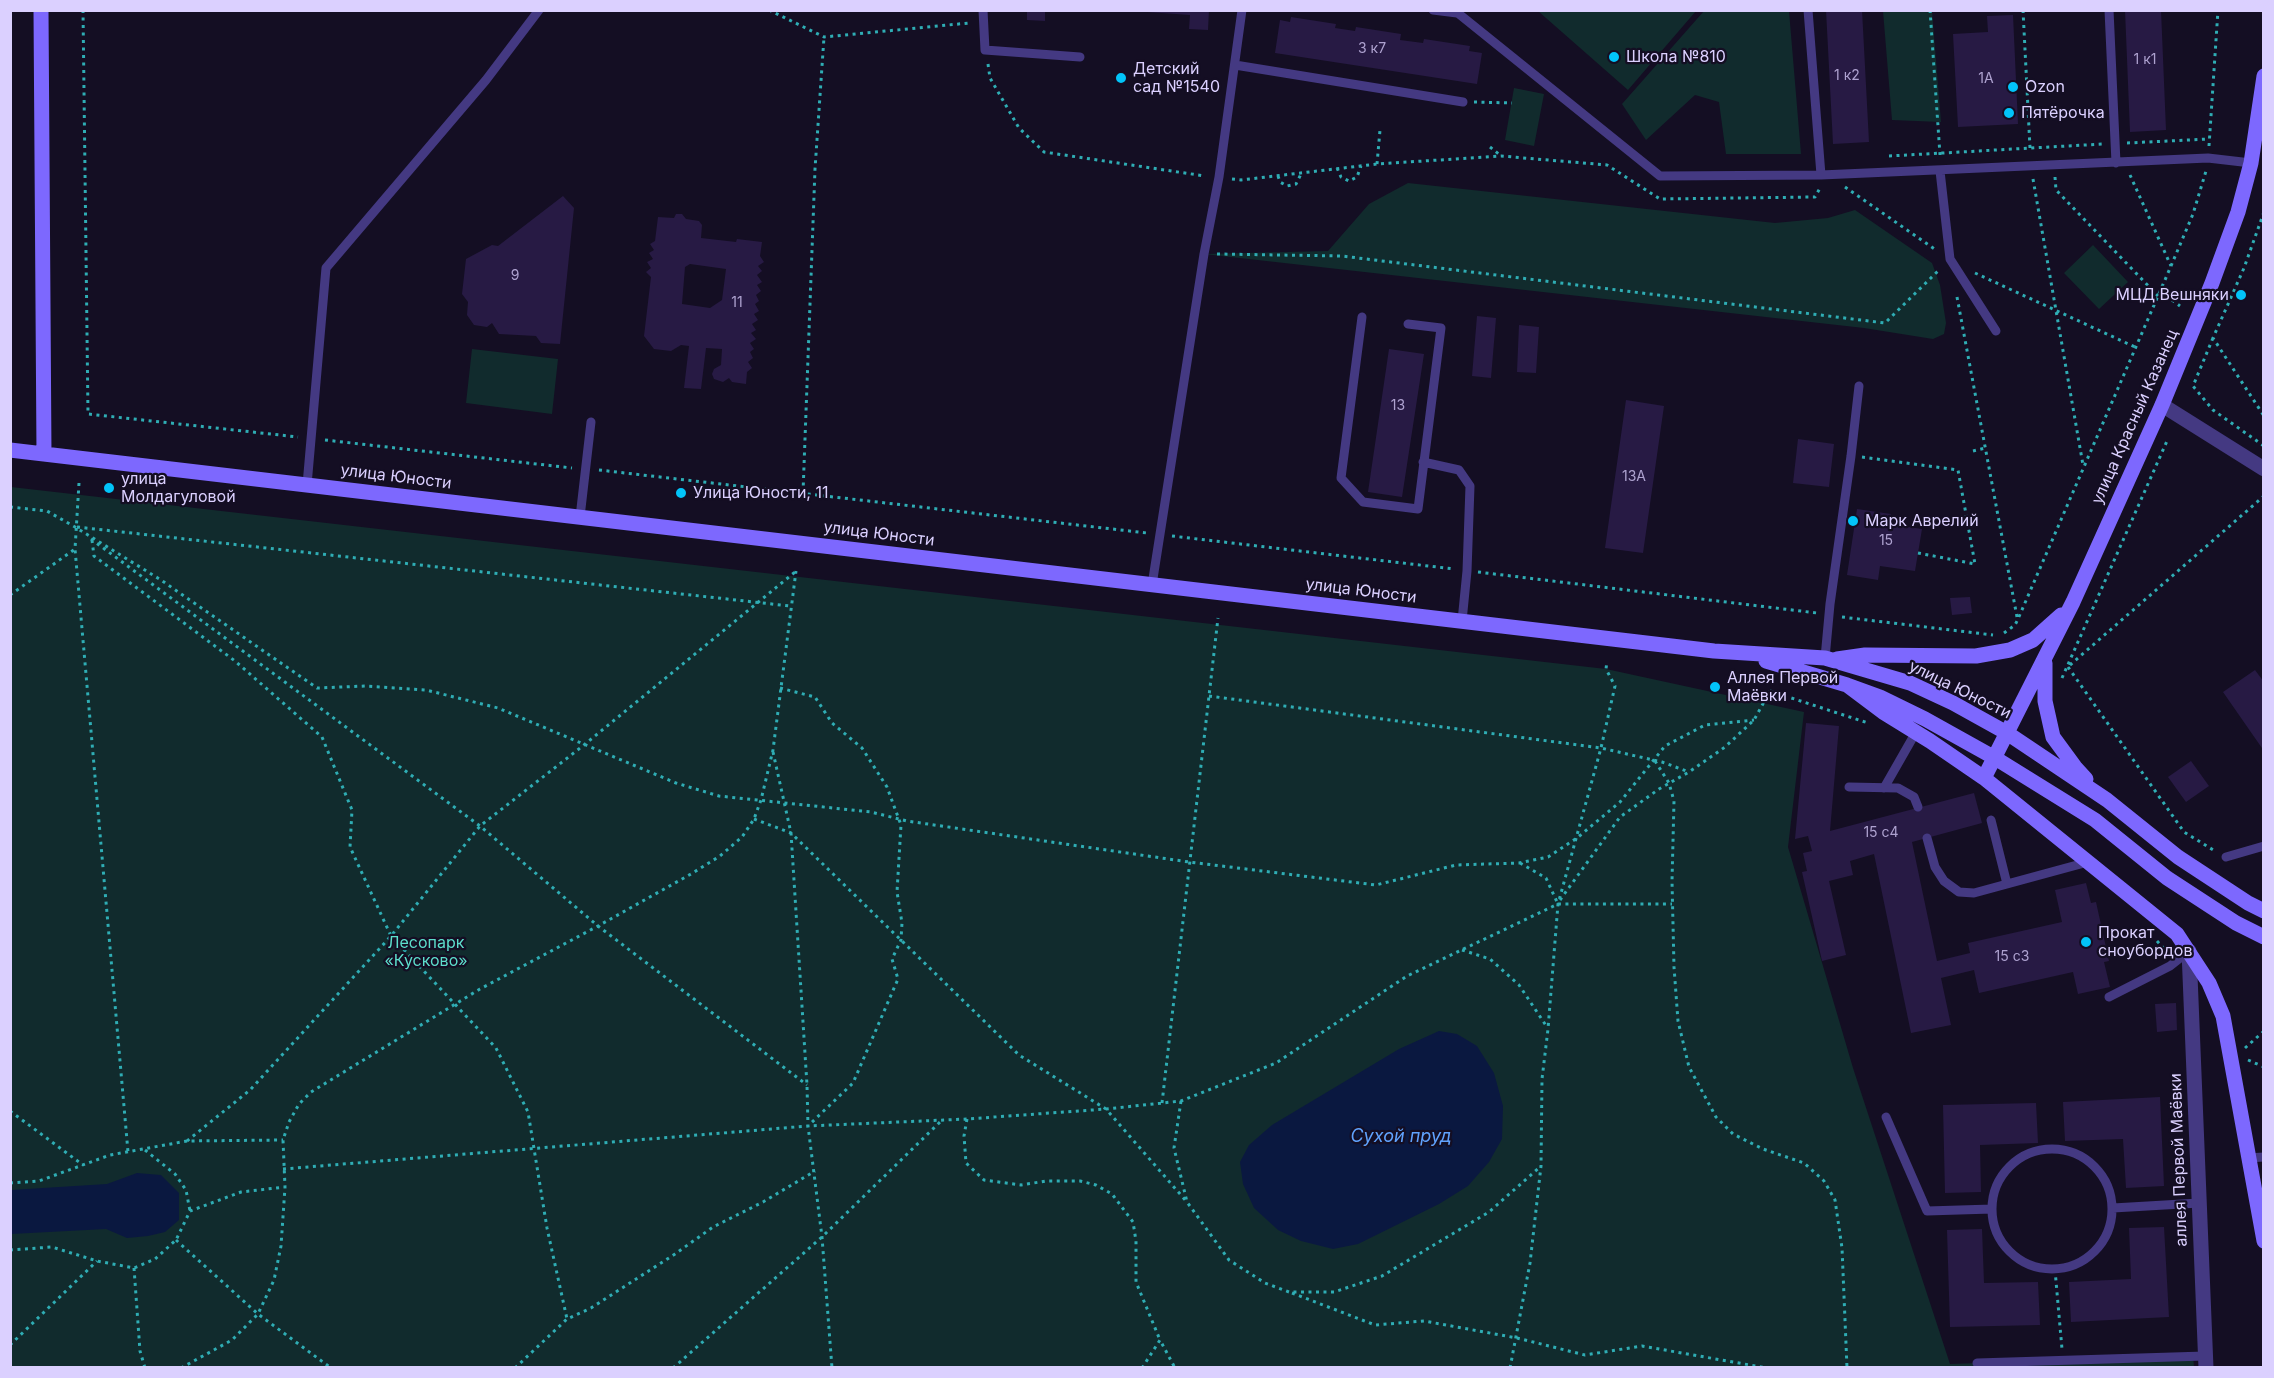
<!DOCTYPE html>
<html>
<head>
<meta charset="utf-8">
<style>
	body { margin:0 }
	#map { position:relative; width:2274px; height:1378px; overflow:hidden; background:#140e23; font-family:Inter,sans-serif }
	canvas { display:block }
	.frame { position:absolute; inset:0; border:12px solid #dbd0ff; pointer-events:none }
</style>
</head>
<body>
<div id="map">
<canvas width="2274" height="1378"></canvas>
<div class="frame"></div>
</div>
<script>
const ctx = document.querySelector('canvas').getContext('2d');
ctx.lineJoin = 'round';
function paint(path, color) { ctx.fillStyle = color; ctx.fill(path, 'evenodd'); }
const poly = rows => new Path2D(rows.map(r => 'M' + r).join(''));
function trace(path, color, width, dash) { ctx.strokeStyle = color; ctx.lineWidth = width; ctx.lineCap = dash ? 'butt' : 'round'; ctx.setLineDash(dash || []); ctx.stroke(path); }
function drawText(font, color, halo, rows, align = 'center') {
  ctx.font = font + ' Inter,sans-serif'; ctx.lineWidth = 4.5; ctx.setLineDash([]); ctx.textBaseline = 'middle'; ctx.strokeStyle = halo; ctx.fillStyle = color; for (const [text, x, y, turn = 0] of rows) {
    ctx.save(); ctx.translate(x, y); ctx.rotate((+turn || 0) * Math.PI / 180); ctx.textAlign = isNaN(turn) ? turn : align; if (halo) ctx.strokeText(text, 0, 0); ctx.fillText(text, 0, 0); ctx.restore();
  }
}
const green = poly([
	[1538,11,1696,11,1628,90],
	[1704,11,1789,11,1801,154,1726,154,1719,102,1695,95,1646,140,1622,104],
	[1883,11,1932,11,1941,122,1892,120],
	[1514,88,1544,94,1534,146,1505,140],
	[1408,183,1775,223,1828,218,1855,210,1932,263,1940,285,1946,323,1944,334,1933,339,1864,328,1204,254,1328,251,1369,204],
	[2093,245,2128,282,2099,309,2064,273],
	[472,349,558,359,552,414,466,403],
	[11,487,1606,669,1804,712,1788,847,1853,1068,1950,1364,2193,1356,2194,1367,11,1368]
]);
const water = poly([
	[1439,1031,1457,1034,1477,1046,1494,1073,1503,1106,1502,1139,1489,1162,1468,1186,1439,1204,1358,1244,1333,1249,1301,1241,1278,1230,1254,1208,1243,1184,1240,1162,1249,1145,1272,1125,1399,1049],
	[137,1173,161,1175,179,1193,179,1220,165,1232,148,1236,127,1238,106,1229,11,1234,11,1190,107,1184]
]);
const building = poly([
	[1027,10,1045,10,1045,21,1027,20],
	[1147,10,1209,10,1208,30,1189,29,1190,15,1147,12],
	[1826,10,1862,10,1869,142,1833,144],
	[2125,10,2161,10,2166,130,2130,132],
	[2013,15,2018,124,1958,127,1953,34,1988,32,1987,16],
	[1291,17,1336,24,1335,28,1355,31,1356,27,1401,34,1400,40,1423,43,1424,39,1470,46,1469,51,1482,53,1477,84,1275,53,1280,20,1290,22],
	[563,196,574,208,560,344,541,343,536,336,499,334,492,323,487,327,474,325,467,315,468,302,462,294,466,259,492,245,498,246],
	[676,214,682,214,686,219,699,221,702,225,701,238,736,242,737,239,762,242,760,256,764,262,758,266,762,271,757,275,762,282,757,285,761,291,756,295,759,301,755,304,759,311,754,314,758,320,752,324,756,330,751,333,756,339,750,343,754,349,750,352,753,358,748,362,752,368,747,372,746,384,732,382,729,378,723,382,714,379,712,374,714,369,721,365,722,349,706,348,701,389,684,388,689,346,681,345,671,351,654,349,644,336,651,277,646,272,651,268,647,262,653,259,649,253,654,250,650,244,655,241,658,217,674,218],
	[690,264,726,269,722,300,710,308,682,304,685,267],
	[1477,316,1496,318,1491,378,1472,376],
	[1519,325,1539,327,1536,373,1517,372],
	[1389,349,1424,354,1402,497,1368,492],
	[1626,400,1664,406,1643,553,1605,548],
	[1798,439,1834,444,1829,487,1793,483],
	[1857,509,1891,514,1889,524,1922,529,1915,571,1880,566,1878,580,1847,575],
	[1970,597,1972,613,1952,615,1950,598],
	[2255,670,2264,682,2264,751,2223,692],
	[1806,723,1839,726,1830,831,1974,793,1982,823,1912,842,1937,961,1970,953,1968,943,2062,922,2055,890,2086,883,2091,903,2096,902,2109,961,2104,962,2110,987,2078,994,2073,972,1979,993,1974,970,1941,978,1951,1025,1911,1033,1874,854,1850,861,1853,875,1829,881,1846,955,1822,961,1802,872,1807,871,1803,853,1812,851,1808,836,1795,839],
	[2191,761,2209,786,2186,802,2168,777],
	[2176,1003,2177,1030,2157,1032,2155,1004],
	[2160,1097,2164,1186,2126,1188,2123,1139,2065,1141,2063,1102],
	[2036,1103,2038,1143,1980,1145,1981,1192,1945,1193,1943,1105],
	[2164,1227,2169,1317,2071,1322,2069,1282,2131,1279,2129,1228],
	[1982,1229,1984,1283,2038,1282,2040,1325,1950,1327,1947,1230]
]);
const path = poly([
	[83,10,88,414,298,437],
	[769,10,824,37,969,23],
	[1930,10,1940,155],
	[2023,10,2030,148],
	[988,64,990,78,1019,128,1044,152,1205,176],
	[1474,102,1512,103],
	[2127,143,2209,139],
	[2209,146,2218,10],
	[1490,147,1500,155],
	[1889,156,2103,144],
	[1377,164,1380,130],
	[1337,168,1341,177,1349,181,1357,177,1361,166],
	[2130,175,2171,266],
	[1278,176,1280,182,1287,186,1296,184,1302,172],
	[2055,177,2056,190,2158,296],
	[1232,179,1241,180,1377,164,1501,156,1607,165,1660,199,1815,197,1820,188],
	[2033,179,2083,465],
	[1845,187,1936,250],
	[2264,212,2244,268,2213,338,2264,416],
	[1217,254,1342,256,1885,323,1940,269],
	[1975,273,2135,347],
	[2160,291,2180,306],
	[1957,297,2017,617],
	[2213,338,2193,386,2213,410,2264,446],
	[325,440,572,468],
	[1973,451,1985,448],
	[1862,457,1958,470,1975,564,1918,553],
	[599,470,1147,533],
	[79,483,75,549,128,1152],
	[803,493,815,169,824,37],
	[10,507,47,511,75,527,161,580,317,688,365,686,426,690,498,708,676,783,719,796,871,812,907,821,1189,862,1376,885,1456,865,1519,863,1548,857,1577,838,1620,802,1665,746,1705,725,1754,720],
	[77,527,790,606],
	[1172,536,1454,569],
	[91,539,480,826,598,926,807,1085],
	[92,540,94,556,235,661,322,737,352,810,350,847,391,936,496,1048,528,1112,547,1228,567,1319],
	[1478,572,1817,613],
	[10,595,75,549],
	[1842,617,1993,635],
	[2004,633,2015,625,2018,619,2171,266,2193,214,2206,171],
	[2070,665,2264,496],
	[2068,667,2184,832,2215,851],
	[2062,678,2167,441],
	[780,688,815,697,832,723,862,748,887,787,901,825,897,892,902,923,901,940,892,959,898,979,853,1083,809,1125],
	[1770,691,1868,723],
	[1209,696,1601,748,1662,762,1689,772],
	[773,752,791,833,807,1085,808,1126,822,1237,832,1368],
	[1655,761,1669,783,1674,801,1672,881,1674,967,1678,1021,1689,1067,1716,1117,1733,1134,1763,1149,1804,1163,1824,1181,1835,1200,1842,1248,1847,1368],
	[754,819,791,833,1019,1055,1106,1109,1187,1202],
	[1520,863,1546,878,1557,902],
	[1560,900,1620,817,1659,789,1689,772,1725,747,1754,720,1770,691],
	[2157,941,2166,951],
	[1462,950,1490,959,1519,985,1547,1027],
	[2245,1048,2264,1031],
	[2248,1060,2264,1067],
	[1181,1101,1174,1148,1187,1202,1229,1260,1265,1283,1289,1292,1334,1292,1382,1276,1489,1212,1541,1166],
	[1162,1103,1218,618],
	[10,1111,83,1165],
	[967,1119,964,1136,966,1163,984,1180,1021,1185,1046,1181,1080,1181,1096,1185,1112,1194,1133,1222,1136,1241,1136,1282,1160,1340],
	[187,1141,250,1090,391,936,480,826,584,745,795,572],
	[145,1150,175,1174,186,1190,190,1211],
	[283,1169,808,1126,967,1119,1106,1109,1181,1101,1276,1063,1407,976,1558,904,1672,904],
	[10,1183,39,1181,110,1155,187,1141,283,1140],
	[176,1240,258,1314,331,1368],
	[10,1250,52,1247,97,1261,134,1268,155,1259,176,1240,190,1211,241,1192,285,1187],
	[134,1268,140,1351,145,1368],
	[2055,1270,2062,1349],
	[1292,1293,1375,1325,1424,1321,1517,1338,1585,1355,1642,1346,1767,1368],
	[10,1345,97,1261],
	[181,1368,232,1340,258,1314,274,1280,281,1246,285,1187,283,1140,289,1122,299,1104,311,1092,480,989,598,926,691,874,720,856,742,837,754,819,761,800,773,750,796,571],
	[515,1368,567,1319,591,1308,675,1254,713,1227,763,1202,815,1171],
	[673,1368,822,1237,940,1122],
	[1142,1368,1160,1340,1175,1368],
	[1510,1368,1530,1263,1541,1166,1542,1079,1548,1029,1558,904,1601,748,1615,686,1606,669,1607,661]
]);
const lane = poly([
	[983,10,985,50,1080,57],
	[1433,10,1457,13],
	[1454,10,1660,176,1821,175],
	[1808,10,1821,175,2208,158,2251,163],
	[2109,10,2116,163],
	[1235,65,1463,102],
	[1940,171,1950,259,1996,331],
	[1362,317,1341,478,1363,502,1418,509,1441,328,1408,324],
	[1423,462,1459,470,1470,486,1467,571,1462,621],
	[307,485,326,268,486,80,539,10],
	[580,517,591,422],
	[1152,585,1204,254,1219,177,1242,10],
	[1825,658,1830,604,1851,456,1859,386],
	[1849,787,1898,788,1914,797,1918,807],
	[1884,788,1916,732],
	[1991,820,2007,884],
	[1927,838,1935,867,1944,881,1959,892,1974,893,2088,862],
	[2226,857,2264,846],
	[2109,997,2170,966,2189,951],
	[1886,1117,1927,1211,1992,1209],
	'1992 1209a60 60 0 1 1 120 0a60 60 0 1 1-120 0Z',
	[2247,1158,2264,1157],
	[2113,1208,2199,1203],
	[1977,1363,2205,1356]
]);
const street = poly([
	[2162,405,2264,469],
	[2189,951,2206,1368]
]);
const secondary = poly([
	[41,10,44,454],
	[10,450,1714,651,1825,658,1910,683,1953,703,2007,733,2107,800,2178,857,2248,903,2264,911],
	[1837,659,1865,655,1976,656,2010,650,2033,640,2061,615],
	[1766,661,1847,685,1880,697,1925,719,1995,758,2095,820,2167,878,2236,923,2264,937],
	[2045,663,2045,701,2053,737,2075,767,2086,779],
	[1847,685,1883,712,1930,741,1984,778,2177,934,2209,983,2223,1016,2264,1241],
	[1984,778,2073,602,2162,405,2212,283,2238,212,2251,163,2264,76]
]);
const markers = [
	[1614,57,6,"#02c4f9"],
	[1121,78,6,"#02c4f9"],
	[2013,87,6,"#02c4f9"],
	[2009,113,6,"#02c4f9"],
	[2241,295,6,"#02c4f9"],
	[109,488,6,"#02c4f9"],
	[681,493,6,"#02c4f9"],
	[1853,521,6,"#02c4f9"],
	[1715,687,6,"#02c4f9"],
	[2086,942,6,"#02c4f9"]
];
const numberNames = [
	["3 к7",1372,49],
	["1 к1",2145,60],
	["1 к2",1847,76],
	["1А",1986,79],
	["9",515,276],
	["11",737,303],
	["13",1398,406],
	["13А",1634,477],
	["15",1886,541],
	["15 с4",1881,833],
	["15 с3",2012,957]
];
const poiNames = [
	["Школа №810",1626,57],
	["Детский",1133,69],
	["сад №1540",1133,87],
	["Ozon",2025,87],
	["Пятёрочка",2021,113],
	["МЦД Вешняки",2229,295,"right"],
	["улица",121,479],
	["Молдагуловой",121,497],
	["Улица Юности, 11",693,493],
	["Марк Аврелий",1865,521],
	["Аллея Первой",1727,678],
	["Маёвки",1727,696],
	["Прокат",2098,933],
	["сноубордов",2098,951]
];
const streetNames = [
	["улица Красный Казанец",2135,417,-66],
	["улица Юности",396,477,7],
	["улица Юности",879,534,7],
	["улица Юности",1361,591,7],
	["улица Юности",1960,690,26],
	["аллея Первой Маёвки",2179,1160,-92]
];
const parkNames = [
	["Лесопарк",426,943],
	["«Кусково»",426,961]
];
const waterNames = [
	["Сухой пруд",1401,1137]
];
paint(green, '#112b2d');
paint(water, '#0a1840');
paint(building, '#271a44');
trace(path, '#2fadb4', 3, [3, 4.5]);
trace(lane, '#443982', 9);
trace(street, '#443982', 15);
trace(secondary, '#7d68fe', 15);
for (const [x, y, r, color] of markers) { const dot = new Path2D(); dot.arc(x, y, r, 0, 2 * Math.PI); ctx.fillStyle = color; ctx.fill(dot); trace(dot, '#140e23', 2); }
drawText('14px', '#aea2d0', null, numberNames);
drawText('16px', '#dbd0ff', '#140e23', poiNames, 'left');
drawText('16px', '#dbd0ff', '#140e23', streetNames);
drawText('16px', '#5ddecc', '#140e23', parkNames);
drawText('italic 18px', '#60a2fd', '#140e23', waterNames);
</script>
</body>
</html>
